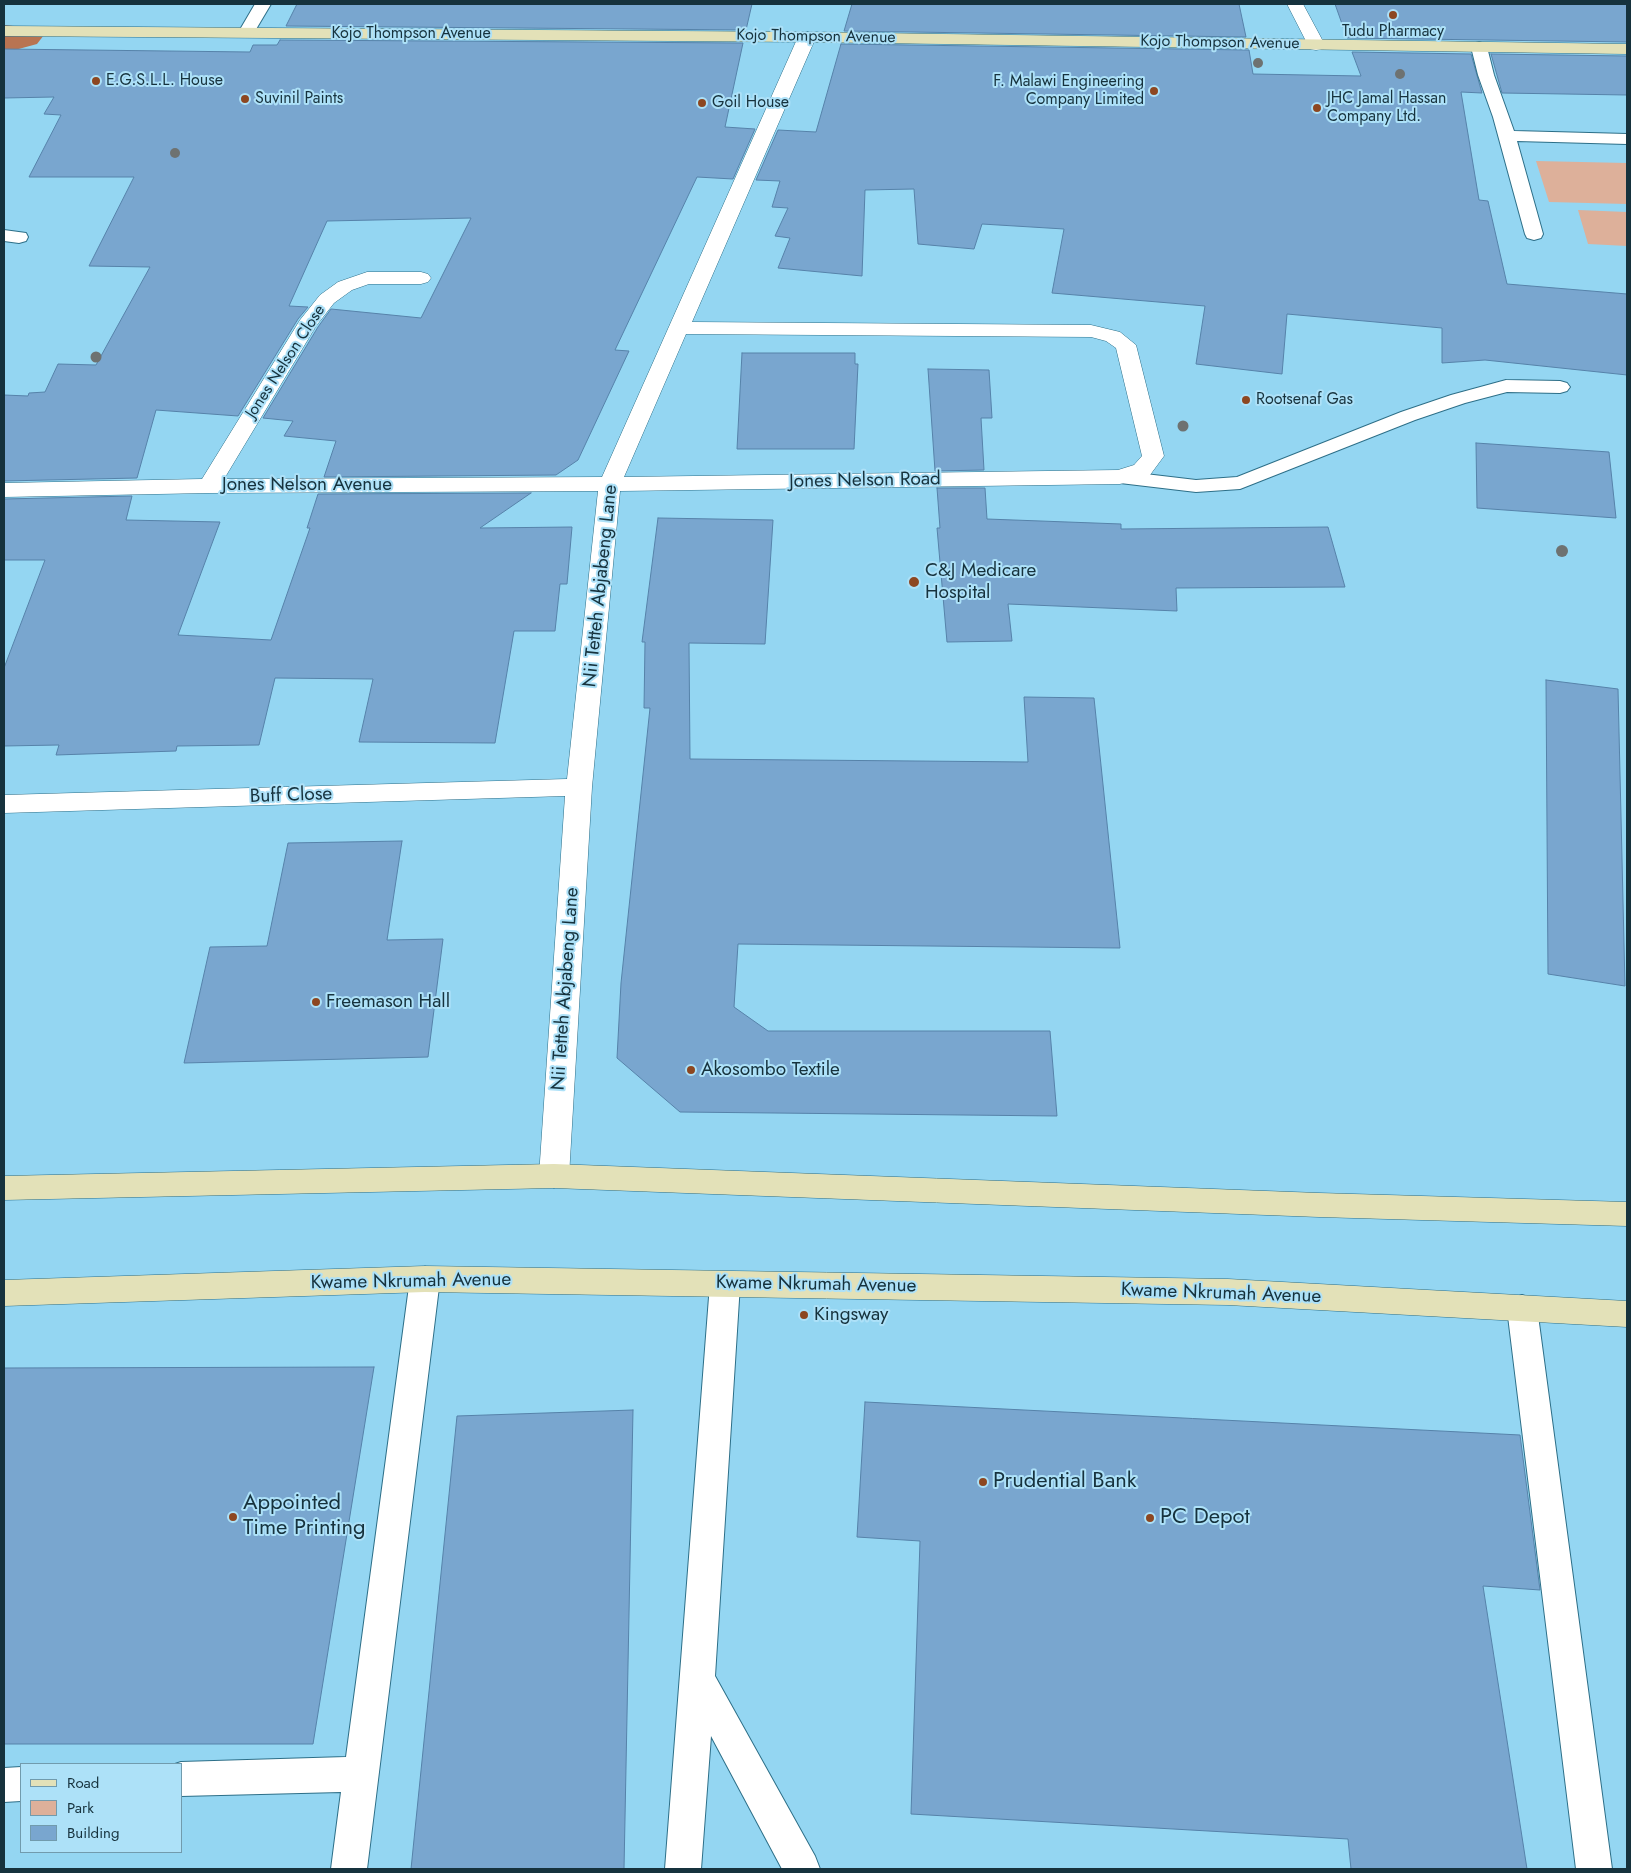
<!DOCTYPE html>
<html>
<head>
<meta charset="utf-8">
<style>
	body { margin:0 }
	#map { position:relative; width:1631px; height:1873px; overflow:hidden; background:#94d6f2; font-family:Jost,sans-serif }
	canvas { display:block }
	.frame { position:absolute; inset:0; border:5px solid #16323d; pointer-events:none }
	.legend { position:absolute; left:20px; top:1763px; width:162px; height:90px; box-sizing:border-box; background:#ade1f8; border:1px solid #719bad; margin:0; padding:6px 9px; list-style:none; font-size:15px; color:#16323d }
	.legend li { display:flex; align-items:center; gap:10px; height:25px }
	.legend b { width:25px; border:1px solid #719bad }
</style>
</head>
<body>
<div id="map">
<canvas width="1631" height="1873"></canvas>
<div class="frame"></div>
<ul class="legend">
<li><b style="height:6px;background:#e3e1b8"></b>Road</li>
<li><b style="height:14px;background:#ddb09a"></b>Park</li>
<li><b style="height:14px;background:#79a6cf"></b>Building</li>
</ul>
</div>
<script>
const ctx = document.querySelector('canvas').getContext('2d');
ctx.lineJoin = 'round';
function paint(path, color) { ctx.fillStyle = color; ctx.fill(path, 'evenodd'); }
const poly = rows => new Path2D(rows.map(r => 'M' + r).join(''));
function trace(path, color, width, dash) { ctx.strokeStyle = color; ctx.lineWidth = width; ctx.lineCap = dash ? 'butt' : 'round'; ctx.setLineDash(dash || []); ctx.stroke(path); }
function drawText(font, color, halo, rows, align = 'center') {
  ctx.font = font + ' Jost,sans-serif'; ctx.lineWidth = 4; ctx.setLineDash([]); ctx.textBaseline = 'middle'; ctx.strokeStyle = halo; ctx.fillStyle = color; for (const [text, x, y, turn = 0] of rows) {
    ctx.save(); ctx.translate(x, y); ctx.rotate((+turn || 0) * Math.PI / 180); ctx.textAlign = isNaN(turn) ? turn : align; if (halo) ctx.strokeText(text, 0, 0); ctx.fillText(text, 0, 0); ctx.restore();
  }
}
const green = poly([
	[1536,161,1627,163,1627,204,1549,202],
	[1578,210,1627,212,1627,246,1588,244]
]);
const forest = poly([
	[4,25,23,27,44,35,37,44,4,53]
]);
const building = poly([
	[297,4,752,4,746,30,286,26,297,4],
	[852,4,1239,4,1246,37,844,31,852,4],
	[1335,4,1627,4,1627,42,1347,38,1335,4],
	[280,40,743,43,725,127,755,129,733,179,697,177,615,350,629,351,578,460,556,475,324,477,336,441,284,436,293,421,263,418,318,327,331,309,421,318,471,218,327,221,289,306,308,307,298,319,238,416,156,410,137,478,4,481,4,395,28,396,29,393,45,392,58,364,96,365,150,267,89,266,134,177,29,177,61,115,44,114,54,97,4,98,4,49,250,52,253,45,277,45,280,40],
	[841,44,1249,50,1253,74,1361,76,1352,52,1471,54,1482,93,1461,92,1479,200,1488,201,1507,284,1627,294,1627,375,1485,360,1442,363,1442,328,1287,314,1282,374,1196,364,1205,306,1052,293,1064,229,982,224,974,249,918,244,914,189,865,190,862,276,778,268,790,238,775,236,788,208,772,207,780,181,756,180,778,130,816,132,841,44],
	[1491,54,1627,56,1627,95,1502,93,1491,54],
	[742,353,855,353,855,364,858,364,854,449,737,449,742,353],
	[928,369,989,370,992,418,981,418,984,470,935,471,928,369],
	[1476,443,1609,452,1616,518,1477,508,1476,443],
	[937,488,985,488,987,519,1121,524,1121,529,1328,527,1345,587,1176,588,1177,611,1008,604,1012,641,947,642,937,528,940,528,937,488],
	[531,493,480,528,572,527,567,584,560,584,555,631,514,631,495,743,359,742,373,679,275,678,259,745,177,746,176,751,56,755,59,745,4,746,4,668,45,560,4,560,4,499,132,496,126,520,220,522,178,635,271,640,310,528,307,528,318,494,531,493],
	[658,518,773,520,765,644,689,643,690,759,1028,762,1024,697,1094,698,1120,948,738,944,734,1007,768,1031,1050,1031,1057,1116,680,1112,617,1058,621,983,650,708,644,708,645,642,642,642,658,518],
	[1546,680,1618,689,1625,986,1548,974,1546,680],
	[402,841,387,940,443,939,428,1057,184,1063,210,947,267,946,288,843,402,841],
	[374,1367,313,1744,4,1744,4,1368,374,1367],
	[865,1402,1520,1435,1540,1590,1483,1586,1527,1869,1351,1869,1348,1839,911,1814,920,1541,857,1537,865,1402],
	[633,1410,624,1869,411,1869,457,1416,633,1410]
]);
const service = poly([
	[255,4,271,4,252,36,240,36,238,33,255,4],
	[1479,42,1485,44,1487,47,1494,75,1514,131,1627,134,1627,144,1517,141,1543,234,1541,238,1534,240,1527,238,1525,234,1493,117,1478,75,1471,47,1473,44,1479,42],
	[4,230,26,233,28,237,26,241,19,243,4,241,4,230],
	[1506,380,1560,381,1567,383,1570,387,1567,391,1560,393,1507,392,1465,403,1415,420,1240,489,1196,492,1120,483,1113,481,1109,477,1113,473,1120,471,1196,480,1237,477,1401,412,1451,395,1506,380],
	[425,1267,436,1270,440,1279,367,1869,331,1869,341,1792,181,1796,181,1764,175,1764,181,1762,346,1757,410,1279,414,1270,425,1267],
	[725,1272,736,1275,740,1284,715,1676,815,1856,820,1869,782,1869,711,1736,701,1869,665,1869,710,1284,714,1275,725,1272],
	[1522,1295,1533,1299,1537,1308,1612,1869,1576,1869,1507,1308,1511,1299,1522,1295],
	[21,1767,21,1801,4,1802,4,1768,21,1767]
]);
const minor = poly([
	[1287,4,1303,4,1325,45,1322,49,1316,50,1310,49,1287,4],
	[807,32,813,33,816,37,692,322,1091,325,1120,332,1136,345,1164,456,1150,475,1120,484,620,491,592,787,569,1176,565,1184,554,1188,543,1184,539,1176,565,796,4,813,4,795,567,779,598,491,209,493,4,497,4,483,202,479,300,320,320,295,338,282,367,272,421,272,428,274,431,278,428,282,421,284,369,284,352,290,334,303,316,326,224,479,602,477,798,37,801,33,807,32],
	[686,334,1091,337,1106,341,1116,348,1142,456,1134,465,1118,470,624,477,686,334]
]);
const secondary = poly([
	[4,26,807,32,1627,44,1627,54,807,42,4,36,4,26],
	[554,1164,1319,1193,1627,1202,1627,1226,1319,1217,554,1188,4,1200,4,1176,554,1164],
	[425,1266,1228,1279,1627,1301,1627,1327,1228,1305,425,1292,4,1306,4,1280,425,1266]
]);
const trees = [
	[1258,63,5],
	[1400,74,5],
	[175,153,5],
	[96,357,5.5],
	[1183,426,5.5],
	[1562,551,6]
];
const markers = [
	[1393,15,5,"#8d4721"],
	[96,81,5,"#8d4721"],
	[1154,91,5,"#8d4721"],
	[245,99,5,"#8d4721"],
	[702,103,5,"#8d4721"],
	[1317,108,5,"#8d4721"],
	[1246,400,5,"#8d4721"],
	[914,582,6,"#8d4721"],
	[316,1002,5,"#8d4721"],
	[691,1070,5,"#8d4721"],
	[804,1315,5,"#8d4721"],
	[983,1482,5,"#8d4721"],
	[233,1517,5,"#8d4721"],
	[1150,1518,5,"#8d4721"]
];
const farPoinames = [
	["Tudu Pharmacy",1393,32,"center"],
	["E.G.S.L.L. House",106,81],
	["F. Malawi Engineering",1144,82,"right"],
	["Company Limited",1144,100,"right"],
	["Suvinil Paints",255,99],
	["JHC Jamal Hassan",1327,99],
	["Company Ltd.",1327,117],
	["Goil House",712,103],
	["Rootsenaf Gas",1256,400]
];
const farStreetnames = [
	["Kojo Thompson Avenue",411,34],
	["Kojo Thompson Avenue",816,37,1],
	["Kojo Thompson Avenue",1220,43,1],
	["Jones Nelson Close",286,362,-57]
];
const streetNames = [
	["Jones Nelson Road",865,481,-1],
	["Jones Nelson Avenue",307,485],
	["Nii Tetteh Abjabeng Lane",601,586,-84],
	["Buff Close",291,796,-2],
	["Nii Tetteh Abjabeng Lane",566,989,-86],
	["Kwame Nkrumah Avenue",411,1282,-1],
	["Kwame Nkrumah Avenue",816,1285,1],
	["Kwame Nkrumah Avenue",1221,1294,2]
];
const poiNames = [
	["C&J Medicare",925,571],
	["Hospital",925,593],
	["Freemason Hall",326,1002],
	["Akosombo Textile",701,1070],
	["Kingsway",814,1315]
];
const nearPoinames = [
	["Prudential Bank",993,1482],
	["Appointed",243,1504],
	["Time Printing",243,1529],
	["PC Depot",1160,1518]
];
paint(green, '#ddb09a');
paint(forest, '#b87452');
paint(building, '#79a6cf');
trace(building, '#5682a9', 1);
trace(service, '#2d6f88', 2);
trace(minor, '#2d6f88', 1);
trace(secondary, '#2d6f88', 1);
paint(service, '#fff');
paint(minor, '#fff');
paint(secondary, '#e3e1b8');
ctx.fillStyle = '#6e7271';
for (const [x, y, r] of trees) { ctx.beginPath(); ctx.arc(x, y, r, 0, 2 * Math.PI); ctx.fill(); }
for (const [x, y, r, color] of markers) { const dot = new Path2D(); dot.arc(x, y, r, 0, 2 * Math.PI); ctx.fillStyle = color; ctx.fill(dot); trace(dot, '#ade1f8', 2); }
drawText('16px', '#16323d', '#ade1f8', farPoinames, 'left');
drawText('16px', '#16323d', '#ade1f8', farStreetnames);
drawText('19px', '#16323d', '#ade1f8', streetNames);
drawText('19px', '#16323d', '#ade1f8', poiNames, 'left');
drawText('22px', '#16323d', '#ade1f8', nearPoinames, 'left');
</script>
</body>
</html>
